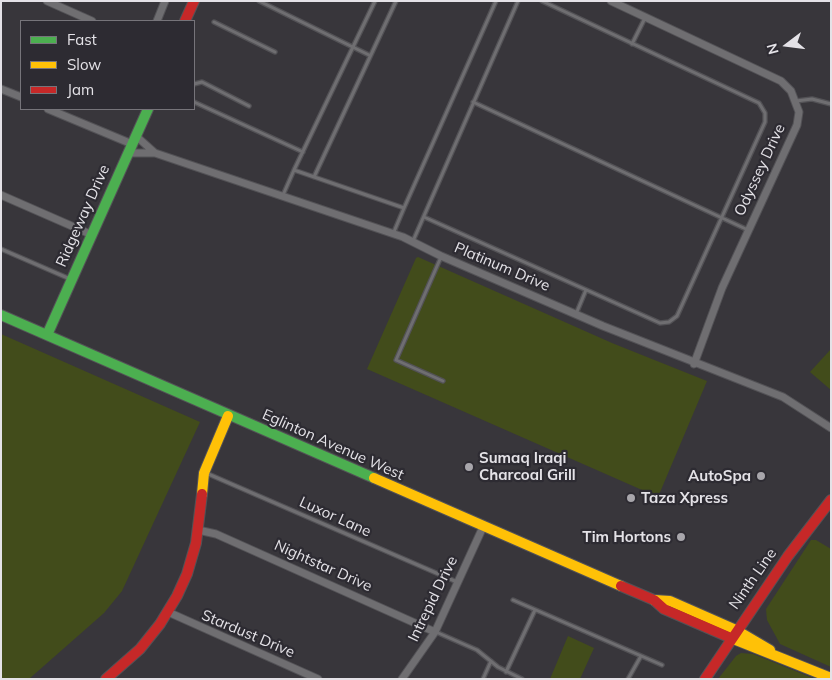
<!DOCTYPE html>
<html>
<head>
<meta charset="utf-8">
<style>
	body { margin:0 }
	#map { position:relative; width:832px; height:680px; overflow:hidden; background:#38363b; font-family:Mulish,sans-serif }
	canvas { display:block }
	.frame { position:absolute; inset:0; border:2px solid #e4e2e7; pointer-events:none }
	.legend { position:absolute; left:20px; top:20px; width:175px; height:90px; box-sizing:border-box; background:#2d2b32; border:1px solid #76747a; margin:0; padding:6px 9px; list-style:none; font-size:15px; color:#e4e2e7 }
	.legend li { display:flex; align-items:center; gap:10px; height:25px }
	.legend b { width:25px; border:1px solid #76747a }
	.north { position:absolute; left:762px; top:20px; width:50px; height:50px; -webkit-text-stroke:4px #2d2b32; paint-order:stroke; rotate:255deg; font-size:14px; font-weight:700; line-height:20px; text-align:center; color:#e4e2e7 }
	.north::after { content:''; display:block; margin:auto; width:18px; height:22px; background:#e4e2e7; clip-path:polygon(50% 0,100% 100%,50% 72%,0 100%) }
</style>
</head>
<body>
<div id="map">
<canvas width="832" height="680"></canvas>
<div class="frame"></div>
<ul class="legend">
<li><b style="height:6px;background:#4caf50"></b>Fast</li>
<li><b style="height:6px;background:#ffc107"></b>Slow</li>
<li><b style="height:6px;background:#c62828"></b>Jam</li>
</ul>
<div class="north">N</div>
</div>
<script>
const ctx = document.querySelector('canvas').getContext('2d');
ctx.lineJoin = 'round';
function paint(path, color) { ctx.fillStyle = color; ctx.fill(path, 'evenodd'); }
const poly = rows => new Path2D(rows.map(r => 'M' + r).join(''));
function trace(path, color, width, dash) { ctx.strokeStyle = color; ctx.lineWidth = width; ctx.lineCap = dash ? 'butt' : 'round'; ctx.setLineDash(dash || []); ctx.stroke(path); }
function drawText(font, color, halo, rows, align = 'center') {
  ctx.font = font + ' Mulish,sans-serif'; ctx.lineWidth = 4.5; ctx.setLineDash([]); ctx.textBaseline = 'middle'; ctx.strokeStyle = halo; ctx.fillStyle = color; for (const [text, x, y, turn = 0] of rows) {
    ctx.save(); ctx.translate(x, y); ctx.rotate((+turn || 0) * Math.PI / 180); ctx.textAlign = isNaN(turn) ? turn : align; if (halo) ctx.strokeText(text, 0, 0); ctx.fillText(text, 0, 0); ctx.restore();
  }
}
const green = poly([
	[418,257,612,343,707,381,658,497,367,369,416,258],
	[1,334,200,422,122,591,104,613,29,679,1,679],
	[831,349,831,390,810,372],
	[811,540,816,540,831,549,831,667,780,644,767,620,766,609],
	[568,636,594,648,580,679,550,679],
	[741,653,753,654,815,679,718,679,736,656]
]);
const lane = poly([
	[259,1,369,55],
	[214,22,275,52],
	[632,44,645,18],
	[194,84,202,82,249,106],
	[796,101,812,99,831,104],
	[194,102,303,152],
	[473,102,748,230],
	[294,170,375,1],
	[314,177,396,1],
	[283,195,294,170,404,208,393,234],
	[404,208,496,1],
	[424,217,660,323,669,322,677,316,765,122,765,113,759,103,542,1],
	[413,241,518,1],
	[1,249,70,279],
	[441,257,396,360,443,381],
	[576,314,586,290],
	[206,473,457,582],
	[513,600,662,665],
	[436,632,477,650,498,667,522,679],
	[506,672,535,610],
	[483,679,491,661],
	[628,679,641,656]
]);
const street = poly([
	[47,1,92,21],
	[611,1,781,81,791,91,799,112,797,125,722,288,694,364],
	[157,21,165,1],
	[1,89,21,97],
	[48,109,132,144],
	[136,136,155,153],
	[129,153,155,153,403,237,441,256,603,326,783,397,831,428],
	[1,195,90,234],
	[198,530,216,534,435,632],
	[168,612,318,679],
	[402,679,435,632,483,527]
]);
const fast = poly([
	[1,315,374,478],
	[47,335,148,109]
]);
const slow = poly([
	[374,478,621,586],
	[202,494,204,473,228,416],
	[654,600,670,601,736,630],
	[736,630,770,650],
	[731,638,831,678]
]);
const jam = poly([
	[185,21,194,1],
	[621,586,654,600,664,609,731,638],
	[106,679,140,649,160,624,177,596,187,574,196,543,202,494],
	[705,679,788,556,831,500]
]);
const markers = [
	[469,467,5,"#a8a6ab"],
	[761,476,5,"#a8a6ab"],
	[631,498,5,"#a8a6ab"],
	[681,537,5,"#a8a6ab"]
];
const streetNames = [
	["Odyssey Drive",760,170,-65],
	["Ridgeway Drive",83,216,-66],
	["Platinum Drive",502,267,23],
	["Eglinton Avenue West",333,445,24],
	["Luxor Lane",335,517,24],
	["Nightstar Drive",323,566,24],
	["Ninth Line",753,579,-55],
	["Intrepid Drive",433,599,-64],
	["Stardust Drive",248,634,23]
];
const poiNames = [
	["Sumaq Iraqi",479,458],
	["Charcoal Grill",479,475],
	["AutoSpa",751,476,"right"],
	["Taza Xpress",641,498],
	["Tim Hortons",671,537,"right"]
];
paint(green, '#424c1b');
trace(lane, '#535256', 5.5);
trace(street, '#535256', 9);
trace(fast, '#535256', 12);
trace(slow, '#535256', 12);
trace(jam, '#535256', 12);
trace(lane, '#6f6e71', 3);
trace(street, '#6f6e71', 7);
trace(fast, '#4caf50', 10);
trace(slow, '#ffc107', 10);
trace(jam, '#c62828', 10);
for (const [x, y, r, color] of markers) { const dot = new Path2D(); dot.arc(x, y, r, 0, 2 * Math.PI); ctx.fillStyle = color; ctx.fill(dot); trace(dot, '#2d2b32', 2); }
drawText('15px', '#e4e2e7', '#2d2b32', streetNames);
drawText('bold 15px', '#e4e2e7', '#2d2b32', poiNames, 'left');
</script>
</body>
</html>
